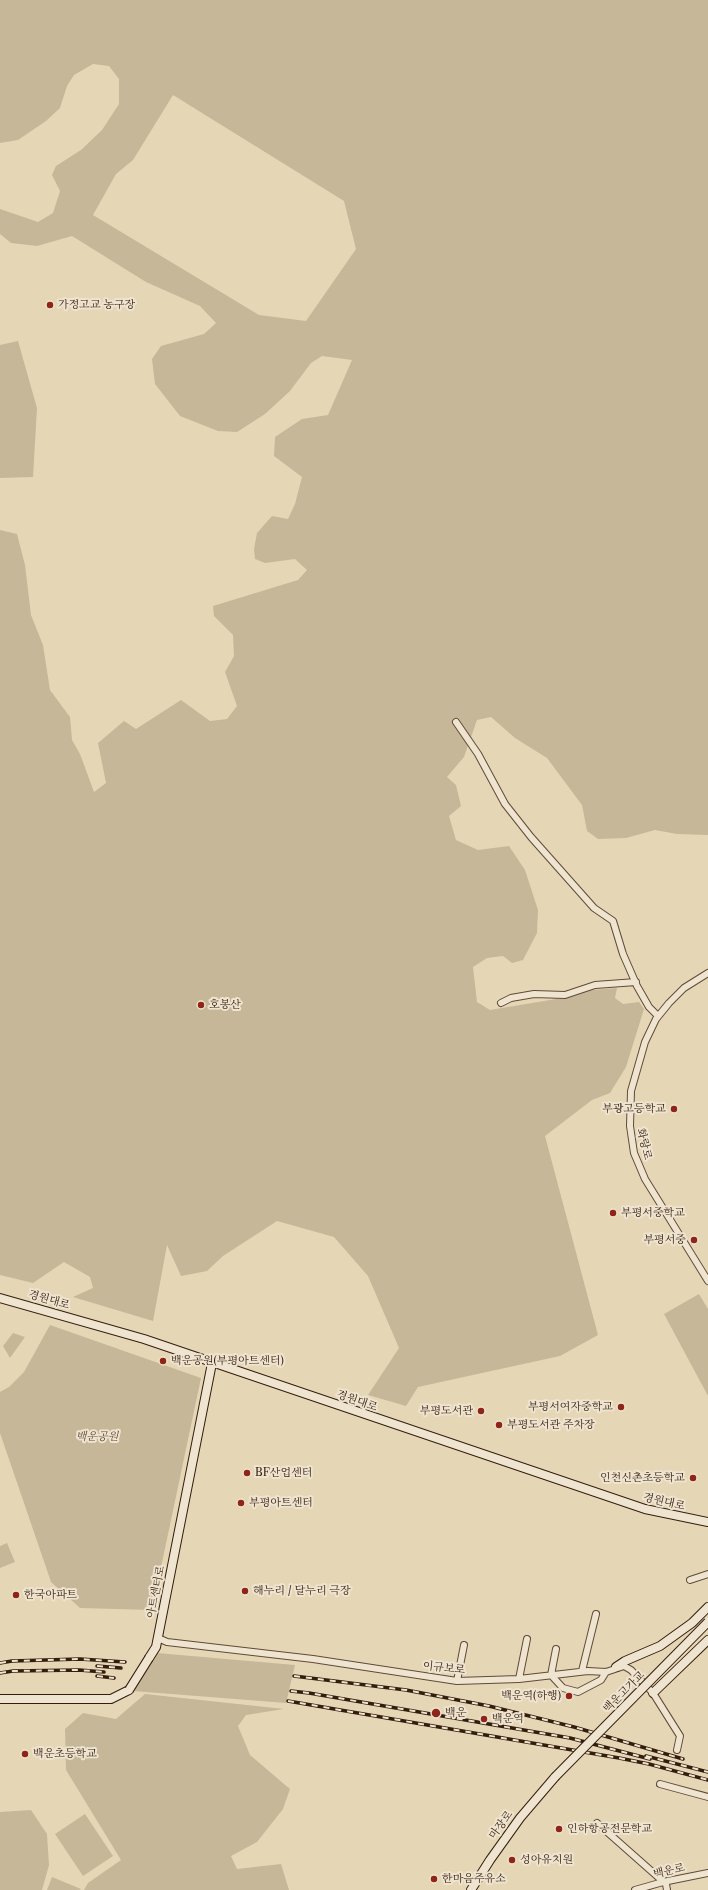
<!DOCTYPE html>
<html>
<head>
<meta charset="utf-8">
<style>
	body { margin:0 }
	canvas { display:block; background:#e5d6b6 }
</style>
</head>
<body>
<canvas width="708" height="1890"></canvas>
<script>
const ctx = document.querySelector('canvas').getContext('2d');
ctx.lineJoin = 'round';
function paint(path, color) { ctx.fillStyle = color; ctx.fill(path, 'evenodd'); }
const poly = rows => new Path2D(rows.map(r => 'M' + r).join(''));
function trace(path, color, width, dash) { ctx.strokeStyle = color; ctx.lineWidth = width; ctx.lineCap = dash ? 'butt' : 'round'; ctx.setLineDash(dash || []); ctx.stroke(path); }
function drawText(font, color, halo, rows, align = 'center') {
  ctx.font = font + ' "Libre Caslon Text","Noto Serif KR",serif'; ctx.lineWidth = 4; ctx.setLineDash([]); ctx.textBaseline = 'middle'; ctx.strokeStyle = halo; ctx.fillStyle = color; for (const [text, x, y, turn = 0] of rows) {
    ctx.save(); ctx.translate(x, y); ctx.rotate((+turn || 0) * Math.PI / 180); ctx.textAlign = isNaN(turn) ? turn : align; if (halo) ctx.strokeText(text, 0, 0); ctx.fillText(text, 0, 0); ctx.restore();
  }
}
const green = poly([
	[0,0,708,0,708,835,677,834,655,830,626,838,598,839,587,831,582,805,547,758,515,738,491,717,477,720,464,757,447,777,456,785,461,806,449,816,456,840,478,850,509,846,525,870,538,910,537,933,523,960,512,963,503,956,487,958,473,967,477,1002,490,1010,556,999,591,990,617,988,615,998,623,1004,639,1002,644,1009,626,1067,610,1093,592,1100,545,1136,598,1335,560,1356,418,1387,406,1406,368,1395,399,1348,368,1276,334,1237,277,1221,223,1256,207,1271,181,1276,167,1245,153,1321,73,1297,93,1288,90,1277,64,1262,33,1283,0,1275,0,530,17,534,25,565,31,615,43,645,50,690,70,717,72,740,80,754,94,792,106,783,98,743,124,721,136,729,181,700,210,721,227,719,237,706,225,672,234,656,233,635,214,616,213,606,298,580,307,570,295,559,265,563,255,559,254,549,257,533,272,516,288,519,295,504,302,477,274,456,275,437,302,419,328,415,352,360,322,356,311,363,290,391,265,414,237,432,218,431,180,416,155,384,152,359,161,346,204,334,216,323,200,306,146,282,72,236,37,246,11,243,0,234,0,209,38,222,53,213,60,191,52,175,56,166,81,150,102,130,119,104,119,79,109,66,93,64,74,75,67,86,60,108,46,121,18,140,0,143],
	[173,95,344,201,356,249,306,321,259,315,93,215,116,174,133,160],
	[18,341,37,408,33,477,0,478,0,345],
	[699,1294,708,1309,708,1396,664,1314],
	[50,1325,201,1378,152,1610,80,1608,51,1582,49,1576,0,1433,0,1392,9,1387,24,1372],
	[13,1333,25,1337,10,1358,3,1346],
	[7,1543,15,1562,0,1568,0,1546],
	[157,1653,295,1665,286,1703,133,1691],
	[145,1694,284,1709,246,1715,238,1726,250,1755,290,1789,283,1809,257,1842,231,1856,237,1869,281,1864,289,1890,84,1890,88,1883,121,1860,66,1770,65,1729,83,1713,116,1719],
	[31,1810,47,1834,49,1865,42,1890,0,1890,0,1812],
	[85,1814,113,1856,83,1876,55,1834],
	[52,1877,81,1889,80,1890,47,1890]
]);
const street = poly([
	[456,722,478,754,505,804,531,837,594,908,613,921,623,954,637,986,649,1007,658,1016],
	[708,973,684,988,669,1003,656,1019,645,1042,631,1091,630,1126,634,1153,645,1179,708,1281],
	[501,1003,511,998,534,994,565,995,595,985,636,982],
	[690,1580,708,1574],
	[158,1638,167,1642,313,1659,457,1681,519,1679,588,1671,606,1672,624,1666,631,1670,653,1693,680,1736,677,1750],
	[582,1671,596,1614],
	[551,1675,563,1688,578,1692,601,1680,606,1672],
	[551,1675,556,1649],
	[519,1679,527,1639],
	[457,1681,464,1645],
	[660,1784,708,1797],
	[597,1823,666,1884,667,1890],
	[635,1890,663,1882,708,1873]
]);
const secondary = poly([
	[0,1298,144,1339,645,1509,708,1522],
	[149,1658,156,1647,212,1363],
	[616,1667,625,1661,660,1646,692,1623,708,1607],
	[653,1693,708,1640],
	[0,1699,111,1699,129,1690],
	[471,1890,490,1860,520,1818,555,1777]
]);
const rail = poly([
	[0,1663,12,1661,80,1659,125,1662],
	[97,1666,121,1668],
	[0,1673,13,1671,79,1670,104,1672],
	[97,1676,114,1678],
	[294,1676,406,1690,489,1706,574,1727,683,1759],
	[291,1691,309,1693,570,1738,650,1759],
	[288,1701,619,1758,649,1764,708,1780],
	[646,1756,708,1772]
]);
const secondaryBridge = poly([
	[129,1690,149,1658],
	[555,1777,708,1622]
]);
const markers = [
	[50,305,4,"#8f2418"],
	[201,1005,4,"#8f2418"],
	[674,1109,4,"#8f2418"],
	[613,1213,4,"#8f2418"],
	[694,1240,4,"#8f2418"],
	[163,1361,4,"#8f2418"],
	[621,1407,4,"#8f2418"],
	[481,1411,4,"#8f2418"],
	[499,1425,4,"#8f2418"],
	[247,1473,4,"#8f2418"],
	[693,1478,4,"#8f2418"],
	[241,1503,4,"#8f2418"],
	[245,1591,4,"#8f2418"],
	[16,1595,4,"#8f2418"],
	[569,1696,4,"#8f2418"],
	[436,1713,5,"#8f2418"],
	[484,1719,4,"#8f2418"],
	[25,1754,4,"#8f2418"],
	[559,1829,4,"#8f2418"],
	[512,1860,4,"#8f2418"],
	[434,1879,4,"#8f2418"]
];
const poiNames = [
	["가정고교 농구장",58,305],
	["호봉산",209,1005],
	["부광고등학교",666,1109,"right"],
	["부평서중학교",621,1213],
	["부평서중",686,1240,"right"],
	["백운공원(부평아트센터)",171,1361],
	["부평서여자중학교",613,1407,"right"],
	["부평도서관",473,1411,"right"],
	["부평도서관 주차장",507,1425],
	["BF산업센터",255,1473],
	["인천신촌초등학교",685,1478,"right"],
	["부평아트센터",249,1503],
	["해누리 / 달누리 극장",253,1591],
	["한국아파트",24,1595],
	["백운역(하행)",561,1696,"right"],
	["백운",445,1713],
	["백운역",492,1719],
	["백운초등학교",33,1754],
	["인하항공전문학교",567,1829],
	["성아유치원",520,1860],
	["한마음주유소",442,1879]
];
const streetNames = [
	["화랑로",644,1144,76],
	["경원대로",49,1300,16],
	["경원대로",357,1401,19],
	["경원대로",664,1502,13],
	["아트센터로",156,1592,-79],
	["이규보로",444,1668,6],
	["백운고가교",624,1692,-45],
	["마장로",501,1825,-54],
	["백운로",669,1871,-13]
];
const parkNames = [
	["백운공원",97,1437]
];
paint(green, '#c7b799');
trace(street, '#604b37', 8);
trace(secondary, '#341d0d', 10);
trace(street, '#eee4d0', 6);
trace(secondary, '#eee4d0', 8);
trace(rail, '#341d0d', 3.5);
trace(rail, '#eee4d0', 2, [6]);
trace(secondaryBridge, '#341d0d', 10, []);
trace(secondaryBridge, '#eee4d0', 8);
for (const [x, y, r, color] of markers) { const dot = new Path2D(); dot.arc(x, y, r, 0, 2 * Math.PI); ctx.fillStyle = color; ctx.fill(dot); trace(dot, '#eee4d0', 1.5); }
drawText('11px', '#341d0d', '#eee4d0', poiNames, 'left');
drawText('11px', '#341d0d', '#eee4d0', streetNames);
drawText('italic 11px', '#604b37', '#eee4d0', parkNames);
</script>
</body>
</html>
